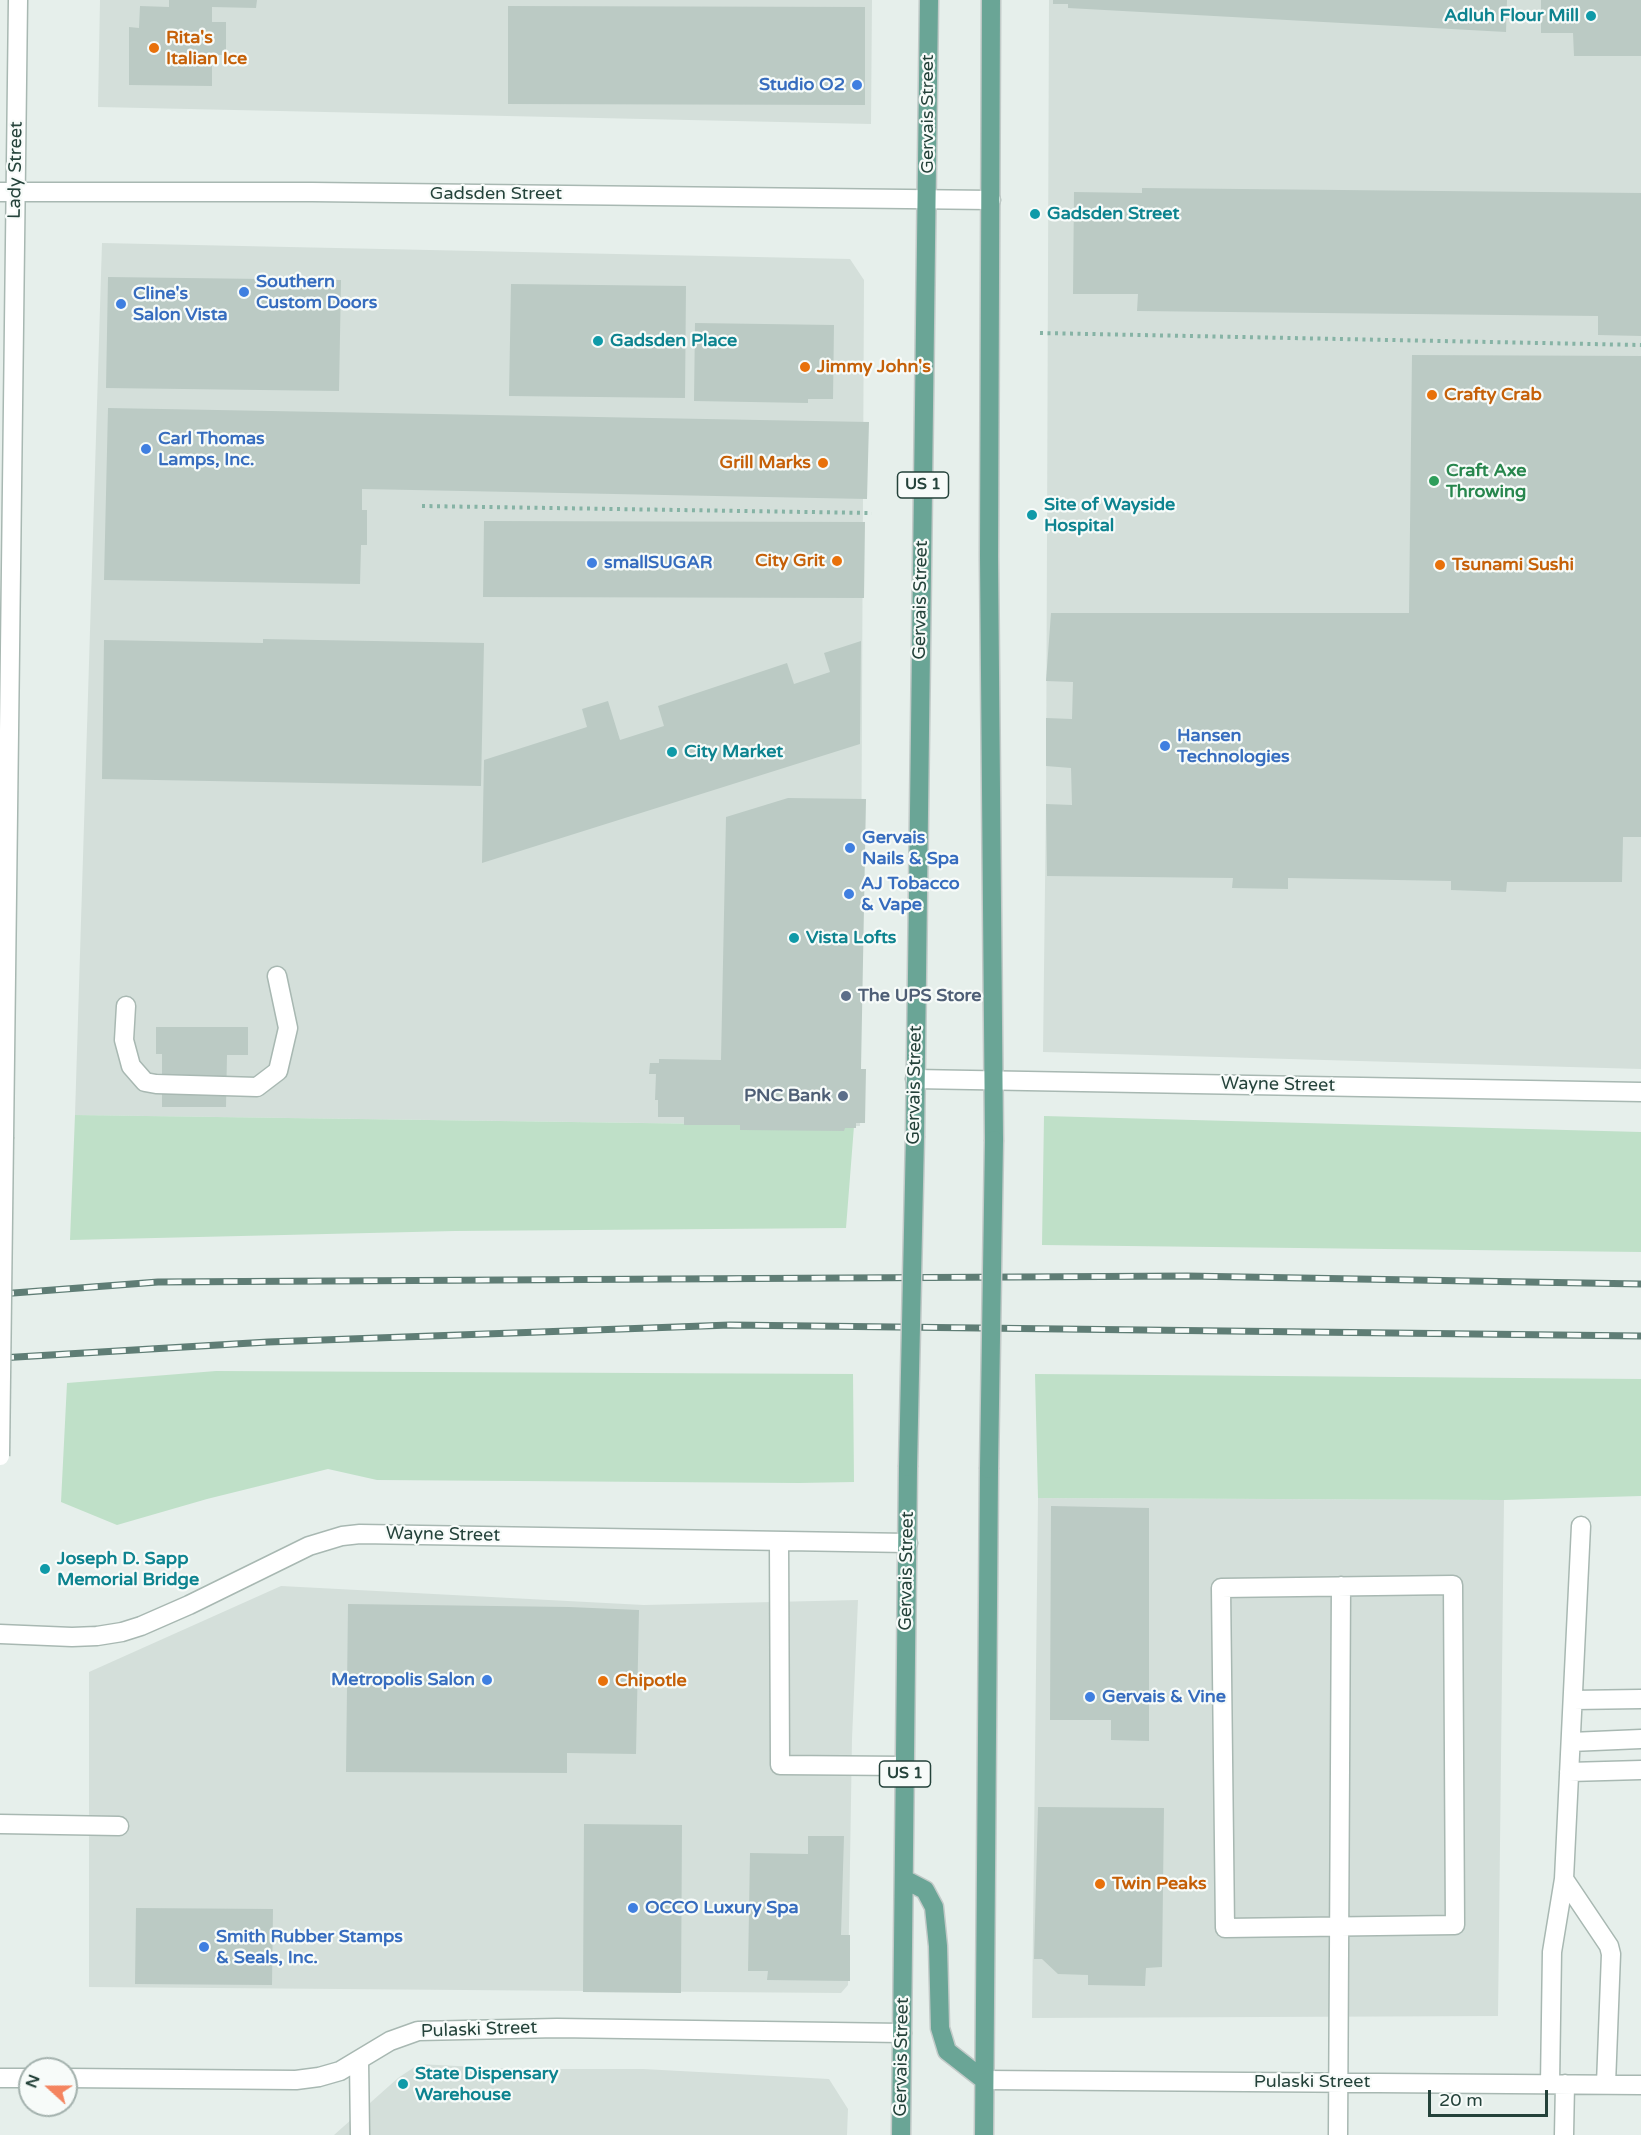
<!DOCTYPE html>
<html>
<head>
<meta charset="utf-8">
<style>
	body { margin:0 }
	#map { position:relative; width:1641px; height:2135px; overflow:hidden; background:#e6efeb; font-family:"Varela Round",sans-serif }
	canvas { display:block }
	.north { position:absolute; left:18px; top:2057px; width:60px; height:60px; box-sizing:border-box; background:#f7fbf9; border:2px solid #a3b1ad; border-radius:50%; rotate:291deg; font-size:16px; font-weight:700; line-height:24px; text-align:center; color:#24423a }
	.north::after { content:''; display:block; margin:auto; width:21px; height:27px; background:#f4845f; clip-path:polygon(50% 0,100% 100%,50% 72%,0 100%) }
	.scale { position:absolute; left:1428px; top:2090px; width:120px; height:27px; box-sizing:border-box; border:3px solid #24423a; border-top:0; padding-left:8px; font-size:18px; line-height:21px; white-space:nowrap; color:#24423a; -webkit-text-stroke:4px #f7fbf9; paint-order:stroke }
</style>
</head>
<body>
<div id="map">
<canvas width="1641" height="2135"></canvas>
<div class="north">N</div>
<div class="scale">20 m</div>
</div>
<script>
const ctx = document.querySelector('canvas').getContext('2d');
ctx.lineJoin = 'round';
function paint(path, color) { ctx.fillStyle = color; ctx.fill(path, 'evenodd'); }
const poly = rows => new Path2D(rows.map(r => 'M' + r).join(''));
function trace(path, color, width, dash) { ctx.strokeStyle = color; ctx.lineWidth = width; ctx.lineCap = dash ? 'butt' : 'round'; ctx.setLineDash(dash || []); ctx.stroke(path); }
function drawText(font, color, halo, rows, align = 'center') {
  ctx.font = font + ' "Varela Round",sans-serif'; ctx.lineWidth = 4.5; ctx.setLineDash([]); ctx.textBaseline = 'middle'; ctx.strokeStyle = halo; ctx.fillStyle = color; for (const [text, x, y, turn = 0] of rows) {
    ctx.save(); ctx.translate(x, y); ctx.rotate((+turn || 0) * Math.PI / 180); ctx.textAlign = isNaN(turn) ? turn : align; if (halo) ctx.strokeText(text, 0, 0); ctx.fillText(text, 0, 0); ctx.restore();
  }
}
const built = poly([
	[100,0,872,0,871,124,98,107],
	[1049,0,1641,0,1641,1069,1043,1052,1046,804],
	[102,243,850,259,864,280,860,1126,75,1115],
	[1038,1498,1504,1500,1498,2016,1032,2018],
	[281,1586,644,1605,858,1600,852,1739,848,1985,841,1993,89,1987,89,1672],
	[419,2064,515,2069,643,2069,829,2079,848,2109,847,2135,334,2135,398,2078]
]);
const green = poly([
	[75,1115,854,1126,846,1228,455,1231,70,1240],
	[1044,1116,1641,1132,1641,1252,1042,1245],
	[216,1371,853,1374,854,1482,799,1483,377,1480,328,1469,207,1499,117,1525,61,1502,67,1383],
	[1035,1374,1641,1379,1641,1496,1504,1500,1038,1498]
]);
const building = poly([
	[169,0,257,0,256,8,212,7,212,22,226,22,226,55,212,55,212,86,129,85,129,27,139,28,140,6,169,7],
	[1053,0,1507,0,1506,32,1068,8,1068,4,1053,4],
	[1541,0,1641,0,1641,56,1574,56,1573,33,1541,33],
	[508,6,865,7,865,105,508,104],
	[1142,188,1641,193,1641,336,1598,335,1598,316,1137,311,1138,294,1073,294,1074,192,1142,193],
	[108,277,341,280,339,391,106,388],
	[511,284,686,286,685,398,509,396],
	[695,323,834,325,833,399,808,399,808,403,694,401],
	[1412,355,1641,356,1641,837,1623,837,1622,882,1507,882,1506,892,1451,890,1451,881,1288,878,1288,889,1232,888,1233,878,1047,876,1046,804,1072,805,1071,768,1046,766,1046,718,1072,719,1073,682,1046,681,1051,613,1409,613],
	[108,408,869,422,867,499,362,489,362,510,367,510,367,545,361,545,360,584,104,580],
	[484,521,865,522,864,598,483,597],
	[263,639,484,643,481,786,102,779,104,640,263,643],
	[861,641,860,744,482,863,484,760,587,727,582,709,608,701,620,740,664,726,658,706,787,663,794,684,830,672,824,653],
	[788,798,866,799,861,1069,866,1069,865,1123,856,1123,856,1128,845,1128,844,1131,740,1130,740,1125,684,1125,684,1117,658,1117,658,1100,655,1100,656,1074,649,1074,650,1063,659,1063,659,1059,721,1060,726,817],
	[156,1027,248,1027,248,1055,227,1055,226,1107,162,1107,162,1054,156,1054],
	[1051,1506,1149,1508,1149,1741,1111,1740,1111,1720,1050,1720],
	[348,1604,569,1607,639,1610,636,1754,567,1753,567,1773,346,1772],
	[1038,1807,1164,1808,1162,1967,1146,1968,1145,1986,1088,1985,1088,1975,1058,1974,1042,1959,1034,1959],
	[584,1824,682,1825,681,1993,583,1992],
	[808,1836,844,1836,841,1935,850,1935,850,1981,767,1980,768,1971,748,1971,750,1853,808,1854],
	[136,1908,273,1909,272,1985,135,1984]
]);
const path = poly([
	[1040,333,1641,345],
	[422,506,872,513]
]);
const minor = poly([
	[0,192,312,192,991,200],
	[126,1006,124,1040,131,1066,145,1082,156,1084,257,1087,278,1071,288,1028,277,976],
	[915,1079,1641,1092],
	[4,1137,18,0],
	[779,1542,780,1765,905,1766],
	[1453,1585,1455,1925,1225,1928,1221,1588,1453,1585],
	[0,1634,72,1637,97,1636,122,1632,141,1626,189,1605,309,1546,342,1536,360,1534,908,1543],
	[1573,1700,1641,1699],
	[1571,1742,1641,1739],
	[1569,1772,1641,1770],
	[0,1824,119,1826],
	[1564,1879,1609,1946,1611,1954,1606,2084],
	[359,2060,360,2135],
	[0,2078,30,2078],
	[66,2078,296,2080,319,2077,340,2071,390,2041,418,2031,557,2028,902,2033],
	[984,2080,1641,2085],
	[1550,2084,1552,1952,1564,1879,1581,1526],
	[1338,2135,1341,1586],
	[1564,2135,1565,2084]
]);
const major = poly([
	[991,0,989,556,994,1140],
	[915,1136,929,0],
	[904,1879,925,1890,934,1907,938,1946,940,2028,947,2051,984,2080],
	[901,2135,908,1467],
	[984,2135,989,1469]
]);
const rail = poly([
	[0,1294,158,1282,1187,1276,1641,1284],
	[0,1358,268,1342,730,1325,1641,1336]
]);
const minorBridge = poly([
	[0,1456,4,1137]
]);
const majorBridge = poly([
	[908,1467,915,1136],
	[989,1469,994,1140]
]);
const markers = [
	[1591,16,6,"#0f9aa8"],
	[154,48,6,"#e8710a"],
	[857,85,6,"#3f7fe0"],
	[1035,214,6,"#0f9aa8"],
	[244,292,6,"#3f7fe0"],
	[121,304,6,"#3f7fe0"],
	[598,341,6,"#0f9aa8"],
	[805,367,6,"#e8710a"],
	[1432,395,6,"#e8710a"],
	[146,449,6,"#3f7fe0"],
	[823,463,6,"#e8710a"],
	[1434,481,6,"#2e9e5b"],
	[1032,515,6,"#0f9aa8"],
	[837,561,6,"#e8710a"],
	[592,563,6,"#3f7fe0"],
	[1440,565,6,"#e8710a"],
	[1165,746,6,"#3f7fe0"],
	[672,752,6,"#0f9aa8"],
	[850,848,6,"#3f7fe0"],
	[849,894,6,"#3f7fe0"],
	[794,938,6,"#0f9aa8"],
	[846,996,6,"#5c6f8a"],
	[843,1096,6,"#5c6f8a"],
	[45,1569,6,"#0f9aa8"],
	[487,1680,6,"#3f7fe0"],
	[603,1681,6,"#e8710a"],
	[1090,1697,6,"#3f7fe0"],
	[1100,1884,6,"#e8710a"],
	[633,1908,6,"#3f7fe0"],
	[204,1947,6,"#3f7fe0"],
	[403,2084,6,"#0f9aa8"]
];
const shields = [
	[923,485,51],
	[905,1774,51]
];
const shieldNames = [
	["US 1",923,485],
	["US 1",905,1774]
];
const cultureNames = [
	["Adluh Flour Mill",1579,16,"right"],
	["Gadsden Street",1047,214],
	["Gadsden Place",610,341],
	["Site of Wayside",1044,505],
	["Hospital",1044,526],
	["City Market",684,752],
	["Vista Lofts",806,938],
	["Joseph D. Sapp",57,1559],
	["Memorial Bridge",57,1580],
	["State Dispensary",415,2074],
	["Warehouse",415,2095]
];
const foodNames = [
	["Rita's",166,38],
	["Italian Ice",166,59],
	["Jimmy John's",817,367],
	["Crafty Crab",1444,395],
	["Grill Marks",811,463,"right"],
	["City Grit",825,561,"right"],
	["Tsunami Sushi",1452,565],
	["Chipotle",615,1681],
	["Twin Peaks",1112,1884]
];
const shopNames = [
	["Studio O2",845,85,"right"],
	["Southern",256,282],
	["Custom Doors",256,303],
	["Cline's",133,294],
	["Salon Vista",133,315],
	["Carl Thomas",158,439],
	["Lamps, Inc.",158,460],
	["smallSUGAR",604,563],
	["Hansen",1177,736],
	["Technologies",1177,757],
	["Gervais",862,838],
	["Nails & Spa",862,859],
	["AJ Tobacco",861,884],
	["& Vape",861,905],
	["Metropolis Salon",475,1680,"right"],
	["Gervais & Vine",1102,1697],
	["OCCO Luxury Spa",645,1908],
	["Smith Rubber Stamps",216,1937],
	["& Seals, Inc.",216,1958]
];
const streetNames = [
	["Gervais Street",928,114,-90],
	["Lady Street",16,170,-89],
	["Gadsden Street",496,194],
	["Gervais Street",921,600,-89],
	["Gervais Street",915,1085,-89],
	["Wayne Street",1278,1085,1],
	["Wayne Street",443,1535,1],
	["Gervais Street",907,1571,-89],
	["Pulaski Street",479,2030,-2],
	["Gervais Street",902,2057,-89],
	["Pulaski Street",1312,2082]
];
const leisureNames = [
	["Craft Axe",1446,471],
	["Throwing",1446,492]
];
const serviceNames = [
	["The UPS Store",858,996],
	["PNC Bank",831,1096,"right"]
];
paint(built, '#d4dfda');
paint(green, '#bfe0c8');
paint(building, '#bbcac4');
trace(minor, '#a8b8b2', 21);
trace(major, '#c2cac8', 21);
trace(path, '#86b3a5', 4, [3, 4.5]);
trace(minor, '#fff', 18);
trace(major, '#6aa596', 18);
trace(rail, '#5f7d75', 7);
trace(rail, '#f7fbf9', 4.5, [14]);
trace(minorBridge, '#a8b8b2', 21, []);
trace(majorBridge, '#c2cac8', 21, []);
trace(minorBridge, '#fff', 18);
trace(majorBridge, '#6aa596', 18);
for (const [x, y, r, color] of markers) { const dot = new Path2D(); dot.arc(x, y, r, 0, 2 * Math.PI); ctx.fillStyle = color; ctx.fill(dot); trace(dot, '#f7fbf9', 2); }
for (const [x, y, w] of shields) { const box = new Path2D(); box.roundRect(x - w / 2, y - 13, w, 26, 4.5); ctx.fillStyle = '#f7fbf9'; ctx.fill(box); trace(box, '#24423a', 1.5); }
drawText('bold 16px', '#24423a', null, shieldNames);
drawText('bold 18px', '#0d838f', '#f7fbf9', cultureNames, 'left');
drawText('bold 18px', '#c56008', '#f7fbf9', foodNames, 'left');
drawText('bold 18px', '#366cbe', '#f7fbf9', shopNames, 'left');
drawText('18px', '#24423a', '#f7fbf9', streetNames);
drawText('bold 18px', '#27864d', '#f7fbf9', leisureNames, 'left');
drawText('bold 18px', '#4e5e75', '#f7fbf9', serviceNames, 'left');
</script>
</body>
</html>
